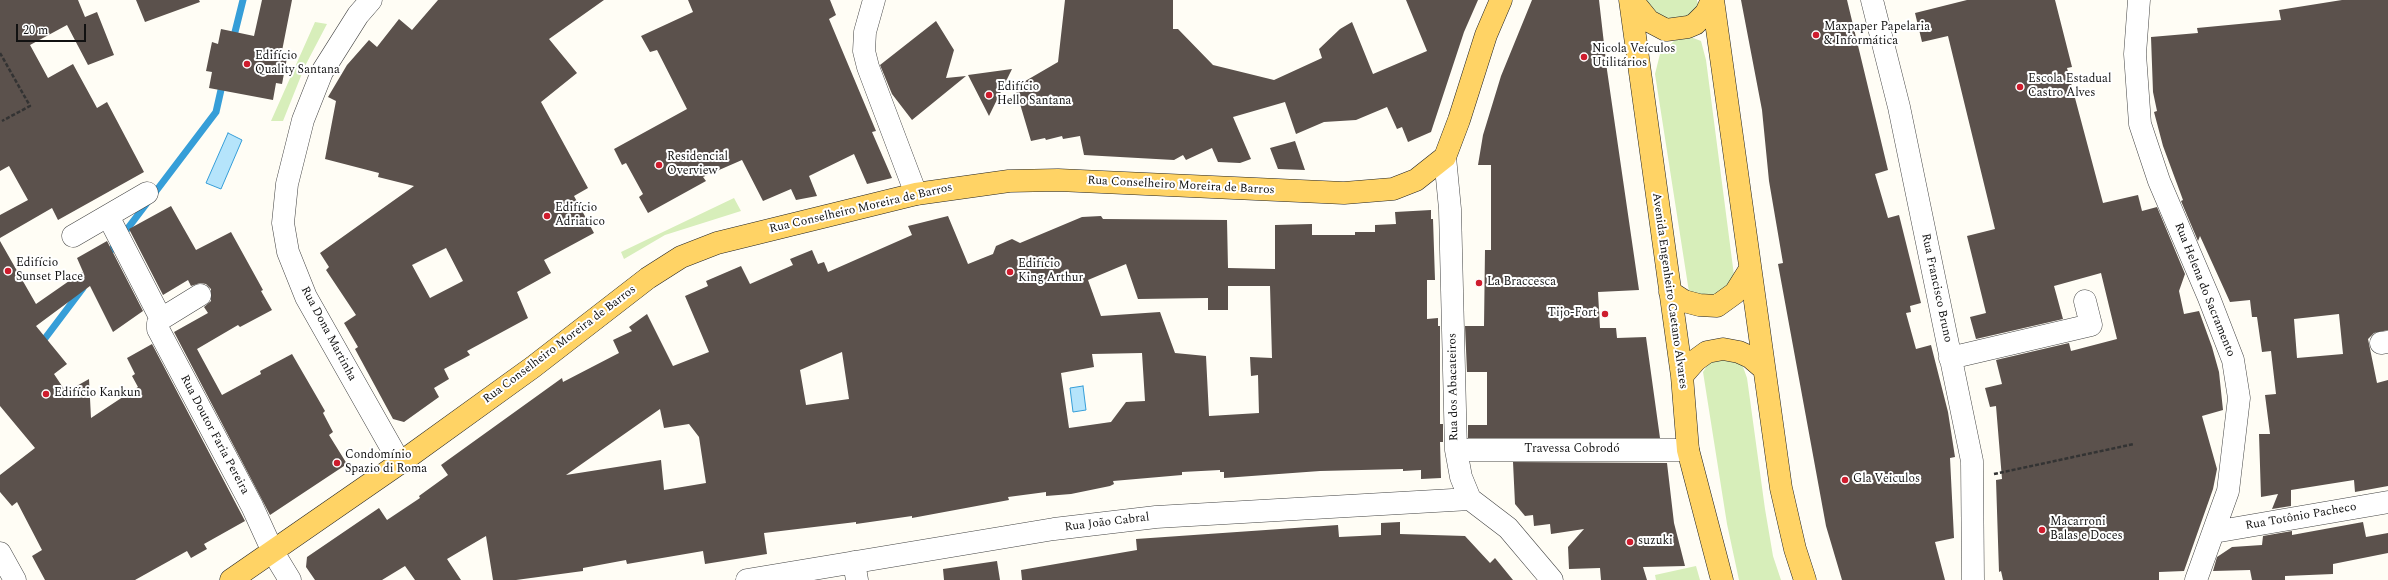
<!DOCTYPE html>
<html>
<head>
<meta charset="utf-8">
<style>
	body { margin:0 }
	#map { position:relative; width:2388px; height:580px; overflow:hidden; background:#fffdf5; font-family:Spectral,serif }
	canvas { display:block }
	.scale { position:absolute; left:16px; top:24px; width:70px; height:18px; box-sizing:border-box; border:2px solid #111; border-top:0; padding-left:5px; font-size:12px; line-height:14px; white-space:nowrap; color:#111; -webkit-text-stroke:3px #fff; paint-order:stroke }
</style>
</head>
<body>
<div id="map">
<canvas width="2388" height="580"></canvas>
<div class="scale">20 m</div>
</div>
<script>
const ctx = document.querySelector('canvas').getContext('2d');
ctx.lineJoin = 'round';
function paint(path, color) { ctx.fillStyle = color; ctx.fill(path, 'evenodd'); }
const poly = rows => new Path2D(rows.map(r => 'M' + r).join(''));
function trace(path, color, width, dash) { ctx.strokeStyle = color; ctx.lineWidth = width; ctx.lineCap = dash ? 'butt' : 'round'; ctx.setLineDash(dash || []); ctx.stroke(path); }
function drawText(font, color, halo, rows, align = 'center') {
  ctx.font = font + ' Spectral,serif'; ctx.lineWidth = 4; ctx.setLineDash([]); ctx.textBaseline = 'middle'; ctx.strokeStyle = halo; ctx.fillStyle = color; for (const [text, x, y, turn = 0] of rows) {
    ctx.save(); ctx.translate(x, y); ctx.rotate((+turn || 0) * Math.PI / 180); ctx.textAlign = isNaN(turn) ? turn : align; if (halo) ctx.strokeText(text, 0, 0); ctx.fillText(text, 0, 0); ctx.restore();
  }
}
const green = poly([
	[1643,0,1697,0,1699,9,1689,19,1669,22,1656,14],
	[315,22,327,24,305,66,283,121,271,121],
	[1688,36,1701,41,1706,60,1735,283,1725,293,1703,299,1689,292,1655,74,1660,54,1674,41],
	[734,198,741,211,665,235,624,259,621,252],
	[1712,358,1741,361,1747,378,1765,509,1773,556,1781,580,1739,580,1727,524,1703,372],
	[1696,566,1700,580,1656,580,1655,575]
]);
const water = poly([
	[228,133,242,140,221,189,206,183,228,133],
	[1083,386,1086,410,1073,412,1070,388,1083,386]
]);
const stream = poly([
	[233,40,243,0],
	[106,257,216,112,223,81],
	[40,345,83,288]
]);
const building = poly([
	[0,0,78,0,85,17,97,12,114,55,88,65,67,25,30,45,48,78,73,64,97,108,107,102,144,172,58,220,52,208,0,238,0,215,28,200,9,166,0,171],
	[136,0,199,0,200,2,145,22],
	[262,0,292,0,281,56,287,58,282,84,276,83,273,100,209,88,212,72,206,71,212,42,218,44,221,29,254,36],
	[438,0,604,0,549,39,577,73,541,102,588,188,574,196,594,233,544,260,551,273,517,292,528,318,467,351,470,355,444,369,449,379,434,388,439,397,404,422,393,419,355,349,358,347,344,323,356,315,326,270,329,267,320,253,414,186,378,177,379,173,325,159,336,101,328,97,347,65,369,40,377,47,399,19,412,30],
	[446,248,463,281,430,298,412,265],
	[688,0,830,0,836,15,829,19,876,131,872,132,892,178,867,184,854,154,809,176,817,196,796,200,791,189,763,201,742,160,703,177,706,181,648,213,639,197,643,194,626,163,622,165,614,149,687,109,657,50,650,52,641,36,693,12],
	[1065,0,1173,0,1173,29,1178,29,1213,65,1274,80,1322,58,1319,49,1340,29,1352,22,1373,74,1427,51,1406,0,1478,0,1464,32,1431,132,1408,142,1402,127,1397,129,1387,107,1356,120,1324,122,1296,134,1285,102,1233,117,1251,159,1240,163,1218,162,1212,148,1186,160,1183,155,1174,160,1084,155,1080,136,1063,139,1062,136,1046,140,1045,138,1031,141,1015,87,1058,62],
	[1532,0,1599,0,1607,70,1639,290,1598,292,1600,328,1616,328,1617,338,1646,337,1660,438,1468,438,1468,425,1487,425,1487,372,1467,372,1465,326,1484,326,1485,250,1491,250,1491,165,1478,165,1483,135,1501,76],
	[1741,0,1847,0,1888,170,1875,174,1888,218,1899,215,1921,303,1910,306,1911,312,1906,313,1916,349,1931,345,1948,412,1955,457,1950,458,1954,538,1935,542,1945,580,1842,580,1826,526,1778,264,1783,263,1769,181,1762,110],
	[1967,0,2055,0,2072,67,2067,68,2103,203,2138,195,2142,211,2157,207,2185,274,2179,291,2184,314,2199,311,2212,347,2219,372,2223,410,2202,416,2217,469,2213,489,2184,571,2159,572,2159,580,2003,580,2001,571,1999,572,1996,480,2002,479,1996,406,1990,407,1985,388,2002,384,1996,360,2069,343,2071,351,2117,339,2101,273,2054,286,2063,319,1976,339,1970,317,1986,313,1967,236,1995,229,1948,36,1922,42,1915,13],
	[2342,0,2388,0,2388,330,2374,333,2368,339,2377,383,2388,380,2388,486,2355,492,2354,480,2291,490,2291,506,2272,509,2278,494,2261,497,2259,434,2270,434,2265,395,2276,394,2271,351,2262,352,2257,317,2252,317,2250,300,2230,302,2200,236,2198,241,2181,201,2183,200,2163,146,2154,112,2157,111,2153,92,2151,37,2198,33,2197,28,2281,20,2279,10],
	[2339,314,2343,354,2297,358,2294,319],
	[936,21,954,50,946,78,966,76,912,120,892,94,880,65],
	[1012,69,989,116,968,75],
	[1295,141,1305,170,1278,169,1270,148],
	[171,206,196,250,231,232,263,290,261,291,272,310,240,327,238,325,197,349,222,395,261,374,260,371,292,354,325,411,323,413,333,432,329,435,347,464,270,515,174,332,208,313,204,307,211,301,211,289,206,284,200,283,191,286,188,280,163,295,129,229],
	[1431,210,1431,219,1433,219,1435,280,1427,280,1427,319,1438,318,1438,326,1440,326,1440,424,1443,424,1443,442,1440,442,1441,478,1421,479,1421,470,1403,471,1403,469,1320,471,1224,478,1224,472,1220,472,1220,470,1182,472,1182,475,1113,481,1114,484,1110,486,1071,494,1046,496,1046,492,1008,497,1009,500,912,518,912,516,856,524,856,522,764,533,767,554,705,564,703,551,627,564,626,560,583,568,583,571,516,580,493,580,486,536,447,559,461,580,415,580,405,566,382,580,315,580,306,567,307,557,379,508,387,520,420,498,419,496,448,475,441,465,562,378,563,382,619,353,613,340,632,331,629,327,647,314,673,366,709,352,685,296,708,286,706,281,741,266,750,284,793,265,790,259,812,250,818,264,824,262,828,272,912,235,908,226,948,216,968,264,993,254,996,246,1012,239,1020,243,1082,217,1101,216,1103,219,1227,220,1228,268,1275,269,1275,225,1312,224,1312,235,1355,235,1355,232,1375,232,1375,225,1396,224,1395,212],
	[1126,264,1138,299,1208,298,1208,310,1228,310,1228,286,1270,286,1272,358,1250,357,1251,376,1258,375,1259,413,1209,416,1206,356,1175,353,1160,312,1101,316,1088,280],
	[842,352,849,399,806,405,800,370],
	[1142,353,1145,401,1126,402,1111,422,1069,428,1061,373,1094,367,1092,354],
	[660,409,664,428,689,424,699,437,706,483,664,490,661,460,566,475],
	[0,241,36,304,82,272,84,274,77,258,107,241,143,311,113,332,90,286,36,326,67,364,54,374,66,392,89,379,91,418,138,387,132,376,135,374,127,358,152,344,245,521,204,544,207,549,191,558,187,551,135,580,45,580,32,556,42,550,17,502,12,506,0,492,0,475,35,448,0,406],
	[1513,462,1667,463,1674,523,1685,566,1643,567,1647,580,1601,580,1600,568,1569,569,1568,547,1584,529,1551,534,1550,524,1534,526,1533,515,1525,516,1515,504],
	[1400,522,1400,534,1465,536,1490,563,1495,558,1513,580,1022,580,1021,570,1137,550,1136,539,1338,525,1339,537,1381,535,1381,523],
	[2363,522,2366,537,2388,533,2388,553,2333,564,2333,574,2285,576,2285,580,2252,580,2250,570,2213,571,2217,557,2232,547,2262,545,2263,536,2292,531,2292,535],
	[997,561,1000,580,944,580,943,569]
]);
const path = poly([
	[0,53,30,106,2,121],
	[1994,474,2134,444]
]);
const minor = poly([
	[371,0,358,15,322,72,303,120,287,184,283,223,288,252,306,297,400,463],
	[874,0,865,32,864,51,868,67,916,194],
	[1872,0,1899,107,1972,461,1973,580],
	[2139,0,2135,54,2140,124,2159,181,2209,298,2233,360,2239,398,2228,491,2196,580],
	[1445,157,1450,209,1456,450,1461,477,1470,499,1508,528,1552,580],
	[108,216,161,319,158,323,158,329,252,506,273,552,290,580],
	[73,236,147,193],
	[161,319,200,295],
	[2381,343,2388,342],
	[1950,358,2091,325,2085,301],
	[1456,450,1688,450],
	[2214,532,2388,502],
	[0,553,15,580],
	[854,562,857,580],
	[747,580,1054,529,1156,517,1470,499]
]);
const major = poly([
	[1630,0,1682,376,1688,450,1722,580],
	[1632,0,1649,21,1666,30,1688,27,1695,24,1706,13,1712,0],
	[1713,0,1781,488,1795,549,1805,580],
	[1670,292,1684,301,1699,305,1717,306,1735,293,1750,269],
	[1682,376,1696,360,1707,352,1723,349,1739,352,1750,357,1764,369],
	[231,580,400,463,533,367,648,278,681,257,717,243,916,194,1009,181,1058,180,1344,193,1393,189,1416,180,1445,157,1459,120,1486,35,1501,0]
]);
const markers = [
	[1816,35,4,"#ce1c2d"],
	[1584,57,4,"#ce1c2d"],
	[247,64,4,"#ce1c2d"],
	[2020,87,4,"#ce1c2d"],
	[989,95,4,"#ce1c2d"],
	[659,165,4,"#ce1c2d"],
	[547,216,4,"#ce1c2d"],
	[8,271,4,"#ce1c2d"],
	[1010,272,4,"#ce1c2d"],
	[1479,283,4,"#ce1c2d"],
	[1605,314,4,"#ce1c2d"],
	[46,394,4,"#ce1c2d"],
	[337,463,4,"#ce1c2d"],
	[1845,480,4,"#ce1c2d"],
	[2042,530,4,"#ce1c2d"],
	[1630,542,4,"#ce1c2d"]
];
const poiNames = [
	["Maxpaper Papelaria",1824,28],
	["& Informática",1824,42],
	["Nicola Veículos",1592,50],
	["Utilitários",1592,64],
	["Edifício",255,57],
	["Quality Santana",255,71],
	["Escola Estadual",2028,80],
	["Castro Alves",2028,94],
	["Edifício",997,88],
	["Hello Santana",997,102],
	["Residencial",667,158],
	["Overview",667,172],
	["Edifício",555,209],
	["Adriatico",555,223],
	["Edifício",16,264],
	["Sunset Place",16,278],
	["Edifício",1018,265],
	["King Arthur",1018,279],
	["La Braccesca",1487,283],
	["Tijo-Fort",1597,314,"right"],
	["Edifício Kankun",54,394],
	["Condomínio",345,456],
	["Spazio di Roma",345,470],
	["Gla Veiculos",1853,480],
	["Macarroni",2050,523],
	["Balas e Doces",2050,537],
	["suzuki",1638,542]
];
const streetNames = [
	["Rua Conselheiro Moreira de Barros",1181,186,3],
	["Rua Conselheiro Moreira de Barros",861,209,-13],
	["Rua Francisco Bruno",1936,288,78],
	["Rua Helena do Sacramento",2204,290,68],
	["Avenida Engenheiro Caetano Alvares",1669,291,82],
	["Rua Dona Martinha",328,334,62],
	["Rua Conselheiro Moreira de Barros",560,345,-37],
	["Rua dos Abacateiros",1454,387,-91],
	["Rua Doutor Faria Pereira",214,435,62],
	["Travessa Cobrodó",1572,450],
	["Rua Totônio Pacheco",2301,517,-10],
	["Rua João Cabral",1107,523,-7]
];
paint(green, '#d7eeba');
paint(water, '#b5e4fb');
trace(water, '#369ed8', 1);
trace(stream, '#369ed8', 7);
paint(building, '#5b514c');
trace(minor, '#444', 23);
trace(major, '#222', 23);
trace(path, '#333', 2.5, [4, 2]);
trace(minor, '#fff', 22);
trace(major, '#ffd365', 22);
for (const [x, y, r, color] of markers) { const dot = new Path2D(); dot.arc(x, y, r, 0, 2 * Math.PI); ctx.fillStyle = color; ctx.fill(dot); trace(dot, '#fff', 1.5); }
drawText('12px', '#111', '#fff', poiNames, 'left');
drawText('12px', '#111', '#fff', streetNames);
</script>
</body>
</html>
